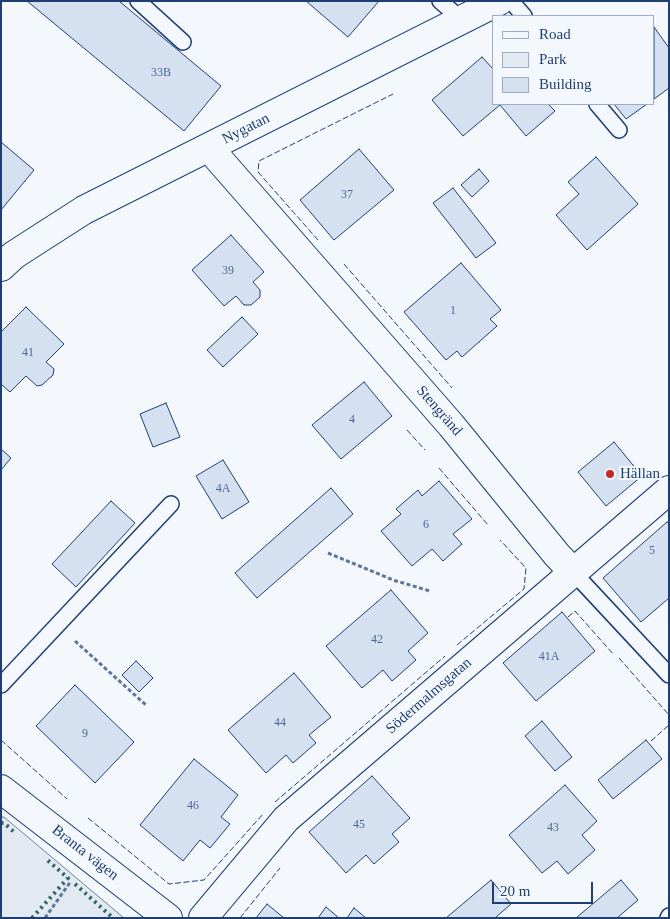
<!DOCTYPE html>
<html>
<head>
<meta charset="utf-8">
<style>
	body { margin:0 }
	#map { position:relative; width:670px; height:919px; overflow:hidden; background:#f4f7fb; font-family:"Times New Roman",serif }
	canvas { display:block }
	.frame { position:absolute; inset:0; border:2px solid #1d3f73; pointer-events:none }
	.legend { position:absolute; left:492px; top:15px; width:162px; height:90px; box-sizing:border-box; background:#f4f7fb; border:1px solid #9eadc5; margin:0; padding:6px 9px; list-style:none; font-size:15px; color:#1d3f73 }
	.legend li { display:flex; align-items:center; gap:10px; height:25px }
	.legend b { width:25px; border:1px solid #9eadc5 }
	.scale { position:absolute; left:492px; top:882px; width:101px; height:22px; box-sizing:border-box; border:2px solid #1d3f73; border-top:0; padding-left:6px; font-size:15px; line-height:18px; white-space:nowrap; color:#1d3f73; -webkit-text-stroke:4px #f4f7fb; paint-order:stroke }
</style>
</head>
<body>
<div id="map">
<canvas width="670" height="919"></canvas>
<div class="frame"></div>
<ul class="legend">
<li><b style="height:6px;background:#f4f7fb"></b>Road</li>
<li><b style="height:14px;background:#e3e9f0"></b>Park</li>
<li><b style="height:14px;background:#d5e0f0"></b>Building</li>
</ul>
<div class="scale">20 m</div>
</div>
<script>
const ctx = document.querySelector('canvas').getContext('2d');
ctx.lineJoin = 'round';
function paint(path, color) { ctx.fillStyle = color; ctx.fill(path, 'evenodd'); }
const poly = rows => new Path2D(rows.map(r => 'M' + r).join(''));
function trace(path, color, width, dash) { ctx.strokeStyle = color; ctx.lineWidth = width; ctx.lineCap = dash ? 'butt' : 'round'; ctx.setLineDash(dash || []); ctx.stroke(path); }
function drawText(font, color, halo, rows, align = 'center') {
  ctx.font = font + ' "Times New Roman",serif'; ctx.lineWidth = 4; ctx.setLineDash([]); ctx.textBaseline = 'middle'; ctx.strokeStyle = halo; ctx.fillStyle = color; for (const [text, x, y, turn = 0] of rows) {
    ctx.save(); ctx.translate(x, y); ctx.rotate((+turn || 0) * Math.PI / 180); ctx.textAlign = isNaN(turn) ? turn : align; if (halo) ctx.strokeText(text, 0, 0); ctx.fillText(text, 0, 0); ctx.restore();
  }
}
const green = poly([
	[1,817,4,817,124,918,1,918,1,817]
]);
const building = poly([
	[27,1,119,1,221,86,184,131,27,1],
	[306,1,379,1,348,37,306,1],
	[654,27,669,48,669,88,654,99,654,27],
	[482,57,494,70,494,104,501,104,463,136,432,100,482,57],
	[501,104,548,104,555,111,526,136,500,105,501,104],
	[614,104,647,104,626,119,614,104],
	[1,142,34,170,1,210,1,142],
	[359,149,394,190,334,240,300,200,359,149],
	[596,157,638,204,587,250,556,215,579,194,568,182,596,157],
	[479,169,489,181,472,197,461,185,479,169],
	[453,188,496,243,476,258,433,203,453,188],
	[231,235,264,272,253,282,260,290,260,297,251,305,244,305,236,296,224,306,192,270,231,235],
	[461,263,501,310,490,319,497,326,462,357,457,351,446,360,404,312,461,263],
	[26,307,64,344,46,362,54,369,53,375,42,385,37,386,26,376,10,392,1,384,1,332,26,307],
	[242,317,258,334,223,367,207,350,242,317],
	[364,382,392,416,341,459,312,425,364,382],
	[166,403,180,437,153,447,140,414,166,403],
	[614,442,642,476,606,506,578,472,614,442],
	[1,449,11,458,1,470,1,449],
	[223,460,249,502,222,519,196,476,223,460],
	[439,481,472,519,453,534,462,544,443,561,432,549,412,566,381,531,401,514,396,509,418,490,422,496,439,481],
	[331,488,353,514,257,598,235,573,331,488],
	[111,501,135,523,76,587,52,564,111,501],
	[667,522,669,523,669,598,641,622,603,578,667,522],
	[391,590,428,633,408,651,416,660,392,681,383,670,362,688,326,646,391,590],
	[562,612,595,651,536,701,503,663,562,612],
	[136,661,153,678,139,692,122,675,136,661],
	[294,673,331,717,309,735,316,743,293,763,286,755,266,773,228,730,294,673],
	[75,685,134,742,95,783,36,726,75,685],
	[542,721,572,757,555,771,525,736,542,721],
	[646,740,662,759,613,799,598,780,646,740],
	[194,759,238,795,221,817,230,824,210,848,200,840,183,861,140,825,194,759],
	[372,776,410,818,392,834,399,842,374,864,366,855,346,873,309,832,372,776],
	[565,785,597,821,582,835,595,850,568,874,557,861,542,873,509,835,565,785],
	[491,880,511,904,495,918,446,918,491,880],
	[621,880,638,900,617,918,576,918,621,880],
	[267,904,284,918,256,918,267,904],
	[326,907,339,918,318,918,326,907],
	[354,908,366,918,347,918,354,908]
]);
const path = poly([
	[328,553,393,580,430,591],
	[75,641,147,706],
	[45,918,71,881]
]);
const lane = poly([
	[138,1,183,42],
	[440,1,462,20],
	[511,1,524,16],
	[597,104,619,130],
	[574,573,669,675],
	[1,685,171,504],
	[668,918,669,916]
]);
const street = poly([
	[209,148,451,425,557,555,574,573],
	[1,267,14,255,84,210,499,1],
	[1,789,168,918],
	[203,918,286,819,669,490]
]);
const hedge = poly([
	[1,823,4,823,14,832],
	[75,884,113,918],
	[32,918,68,878,45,858]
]);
const fence = poly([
	[318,240,258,172,259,161,393,94],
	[344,264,452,388],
	[407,430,425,450],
	[439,468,488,525],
	[568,617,575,611,614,655],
	[457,645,524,589,526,568,500,540],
	[619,658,669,715],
	[1,740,67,799],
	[651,741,669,725],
	[275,802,445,656],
	[88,818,169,884,204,880,264,813],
	[240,918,280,868]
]);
const markers = [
	[610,474,5,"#c62828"]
];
const numberNames = [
	["33B",161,73],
	["37",347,195],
	["39",228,271],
	["1",453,311],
	["41",28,353],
	["4",352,420],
	["4A",223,489],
	["6",426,525],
	["5",652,551],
	["42",377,640],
	["41A",549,657],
	["44",280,723],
	["9",85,734],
	["46",193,806],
	["45",359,825],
	["43",553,828]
];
const streetNames = [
	["Nygatan",246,129,-27],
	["Stengränd",439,411,49],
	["Södermalmsgatan",429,696,-41],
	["Branta vägen",85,853,38]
];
const poiNames = [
	["Hällan",620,474]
];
paint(green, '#e3e9f0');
trace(green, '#687fa3', 1);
paint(building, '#d5e0f0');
trace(building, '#1d3f73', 1);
trace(lane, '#1d3f73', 18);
trace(street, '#1d3f73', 30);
trace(path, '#5e769c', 3, [4, 2.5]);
trace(lane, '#f4f7fb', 15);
trace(street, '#f4f7fb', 28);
trace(hedge, '#2c6c60', 4, [2.5, 4]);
trace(fence, '#1d3f73', 1, [6, 2.5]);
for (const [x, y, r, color] of markers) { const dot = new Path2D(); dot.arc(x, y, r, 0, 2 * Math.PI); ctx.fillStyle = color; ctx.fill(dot); trace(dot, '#f4f7fb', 2); }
drawText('12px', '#4b6792', null, numberNames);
drawText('15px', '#1d3f73', '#f4f7fb', streetNames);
drawText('15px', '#1d3f73', '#f4f7fb', poiNames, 'left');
</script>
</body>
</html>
